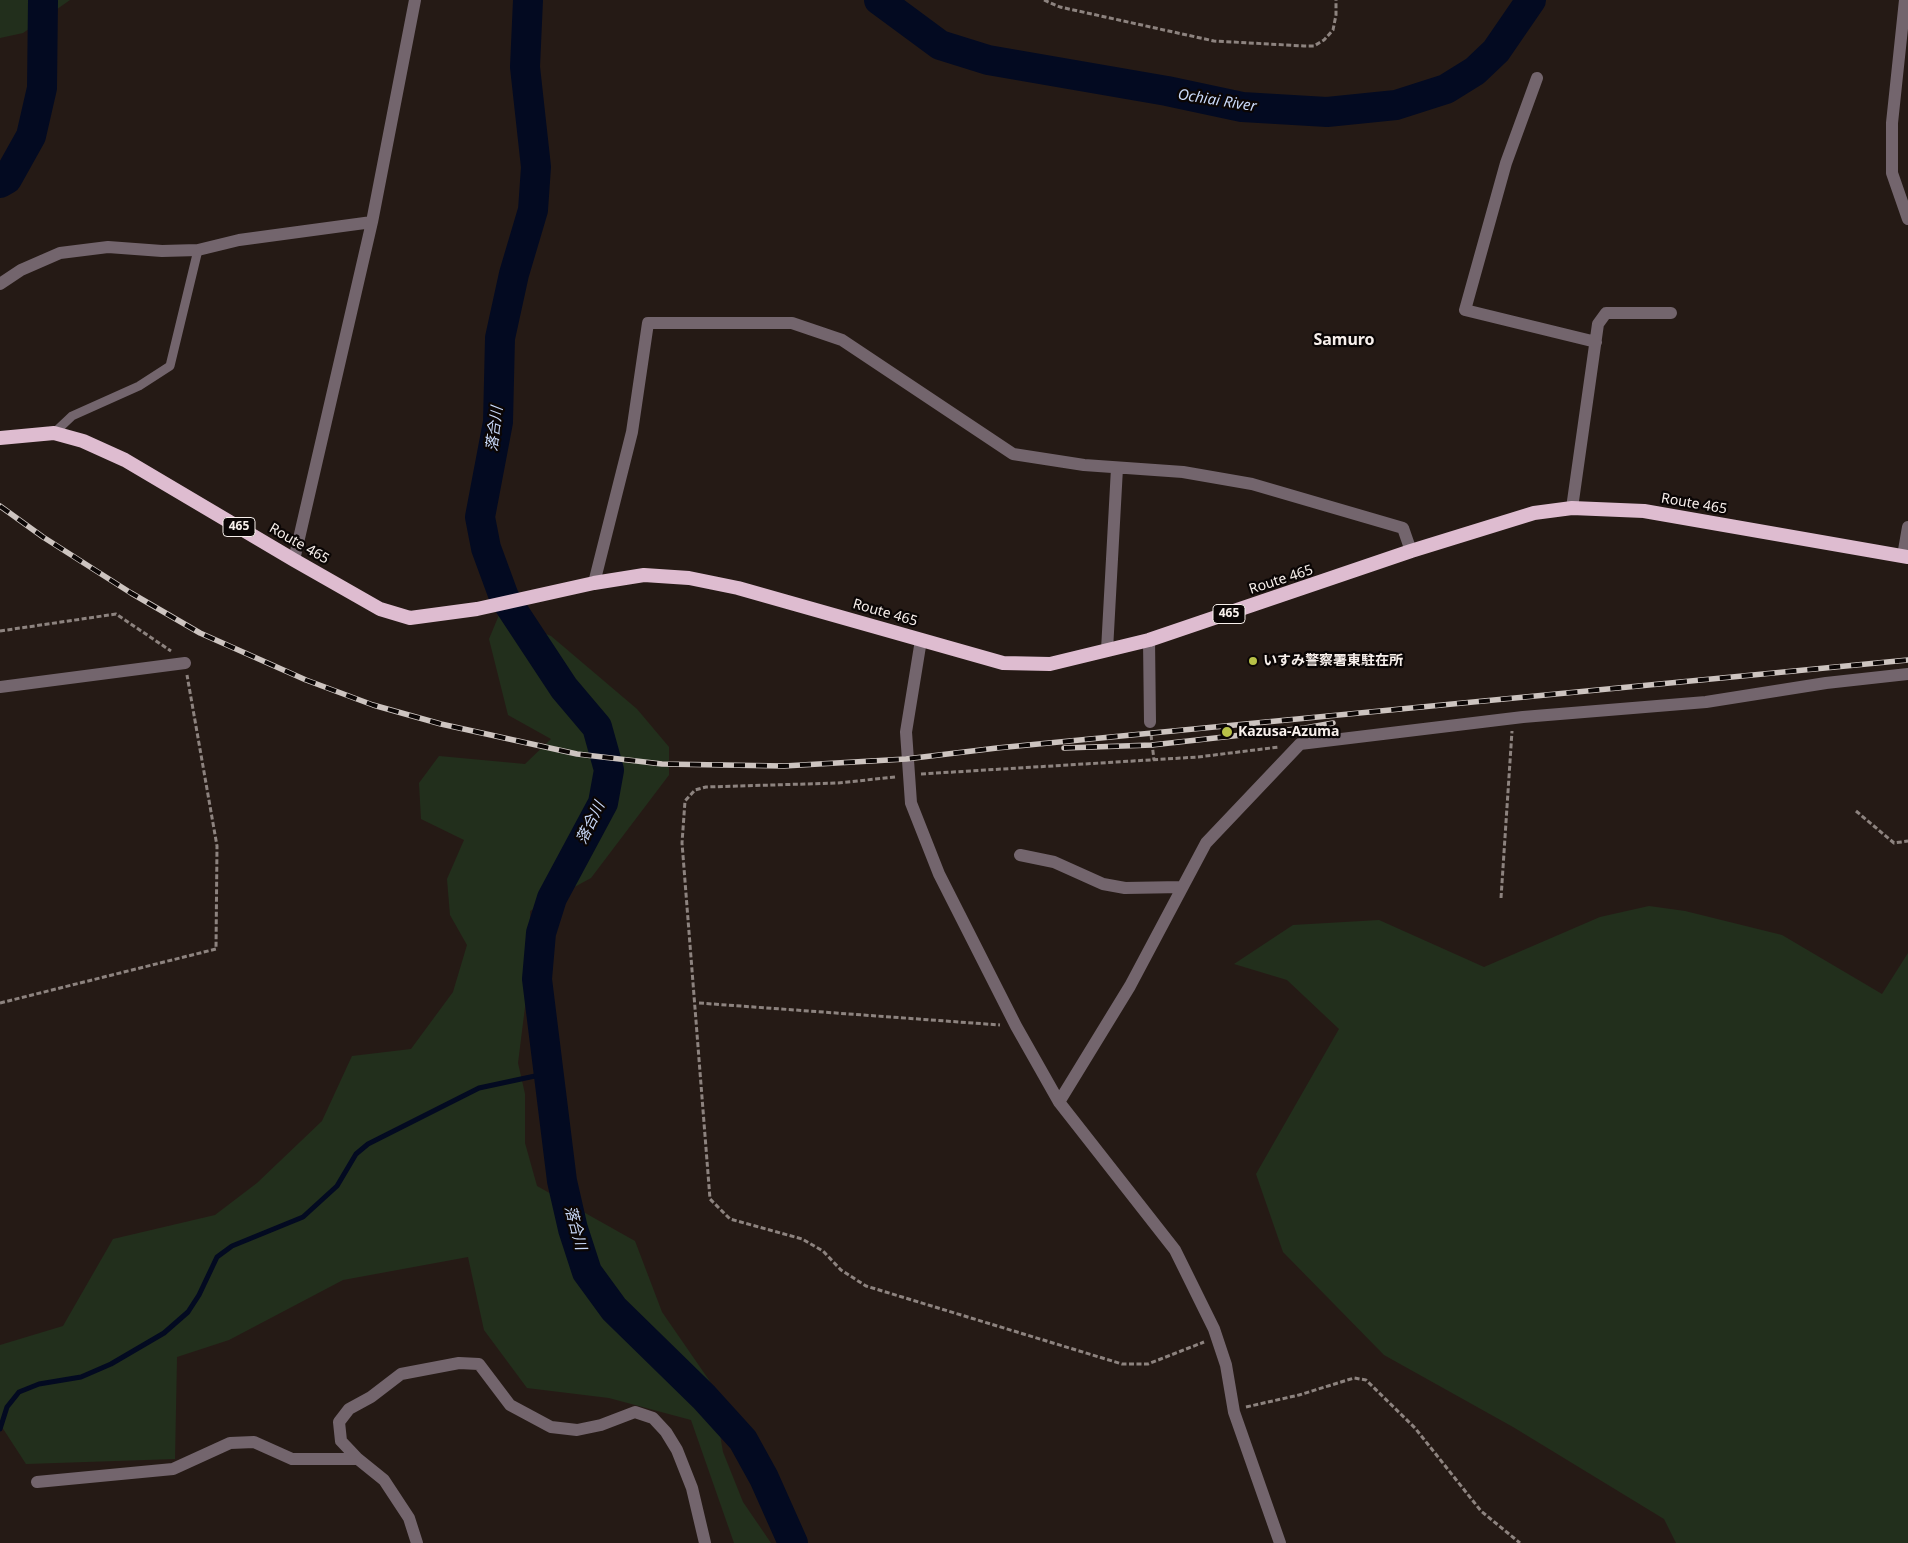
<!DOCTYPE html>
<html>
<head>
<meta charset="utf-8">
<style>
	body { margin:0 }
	canvas { display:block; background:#251a15 }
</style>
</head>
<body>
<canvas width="1908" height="1543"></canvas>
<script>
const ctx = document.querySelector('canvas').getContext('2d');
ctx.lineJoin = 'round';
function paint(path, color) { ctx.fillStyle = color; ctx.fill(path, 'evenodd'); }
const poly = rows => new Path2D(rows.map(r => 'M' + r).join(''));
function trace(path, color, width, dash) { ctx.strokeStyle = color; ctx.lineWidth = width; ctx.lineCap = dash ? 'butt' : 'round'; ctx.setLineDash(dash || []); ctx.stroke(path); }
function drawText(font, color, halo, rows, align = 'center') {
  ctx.font = font + ' "Noto Sans","Noto Sans JP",sans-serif'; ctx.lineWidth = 4.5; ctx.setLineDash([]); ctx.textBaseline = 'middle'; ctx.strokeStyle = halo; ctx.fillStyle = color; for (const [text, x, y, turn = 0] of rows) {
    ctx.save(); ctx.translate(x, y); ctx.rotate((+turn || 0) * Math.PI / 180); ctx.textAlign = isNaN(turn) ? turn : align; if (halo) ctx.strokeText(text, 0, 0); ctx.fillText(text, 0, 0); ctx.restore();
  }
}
const green = poly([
	[0,0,70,0,23,33,0,38],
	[499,615,551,636,637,709,669,747,669,775,591,878,530,911,530,967,518,1063,525,1094,525,1143,537,1186,635,1241,662,1312,711,1383,723,1452,743,1502,771,1543,734,1543,691,1420,609,1398,527,1388,484,1330,468,1257,343,1280,229,1340,177,1357,175,1459,26,1464,0,1424,0,1345,63,1326,113,1239,215,1215,257,1183,322,1121,352,1056,411,1049,453,992,467,945,450,915,447,879,464,840,421,819,419,783,439,756,525,764,551,739,508,715,489,639],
	[1649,906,1685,911,1782,935,1882,994,1908,953,1908,1543,1676,1543,1664,1519,1513,1427,1384,1355,1283,1252,1256,1174,1339,1029,1287,980,1234,964,1293,925,1379,920,1484,967,1600,917]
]);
const stream = poly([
	[0,1429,7,1407,19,1392,39,1384,81,1377,111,1364,164,1333,188,1312,199,1295,217,1257,232,1246,303,1217,337,1186,356,1154,368,1144,479,1088,549,1073]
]);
const river = poly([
	[528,0,525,67,536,167,533,210,514,274,500,338,498,422,480,517,486,548,504,597,564,688,597,727,609,770,603,803,552,898,541,933,537,979,562,1181,573,1229,587,1272,614,1309,704,1397,743,1440,764,1478,793,1543],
	[879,0,940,45,988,60,1167,91,1242,107,1327,112,1396,105,1446,89,1475,71,1496,51,1531,0],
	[0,183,7,179,31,136,42,88,43,0]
]);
const path = poly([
	[1044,0,1060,7,1214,41,1304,46,1314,46,1324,40,1333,30,1336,15,1336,0],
	[0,631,116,614,171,651],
	[1151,735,1154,760],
	[921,774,1198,757,1279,747],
	[895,777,838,783,706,787,695,790,685,801,682,843,710,1199,730,1219,802,1239,823,1251,841,1270,866,1286,1122,1364,1148,1364,1204,1342],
	[1856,811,1894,843,1908,841],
	[1501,898,1512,731],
	[0,1003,216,949,217,846,187,675],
	[699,1003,1000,1025],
	[1246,1407,1299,1395,1354,1378,1366,1380,1415,1428,1481,1511,1520,1543]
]);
const service = poly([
	[54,433,72,416,139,386,170,366,198,250]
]);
const minor = poly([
	[1905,0,1892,123,1892,173,1908,219],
	[1537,78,1506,163,1465,310,1596,342],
	[0,284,21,270,60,253,108,247,162,251,198,250,239,240,372,222],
	[1572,508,1598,324,1606,313,1671,313],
	[1903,556,1908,527],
	[294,560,372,222,415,0],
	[594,583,632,432,648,323,792,323,842,340,1013,454,1084,465,1183,472,1252,484,1403,528,1411,551],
	[921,640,906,732,911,803,939,874,1016,1026,1059,1102,1175,1250,1214,1329,1226,1365,1234,1412,1280,1543],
	[1149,640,1150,722],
	[1107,650,1117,468],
	[0,687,185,663],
	[1020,855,1054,862,1103,884,1125,888,1182,887],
	[1059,1102,1130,986,1206,843,1300,744,1523,717,1706,702,1826,683,1908,674],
	[37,1482,173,1469,230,1443,254,1442,292,1459,358,1459],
	[417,1543,409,1518,384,1480,358,1459,341,1441,339,1422,349,1409,371,1397,401,1374,459,1363,479,1364,510,1405,551,1427,577,1430,601,1425,635,1412,653,1418,666,1432,677,1450,692,1488,705,1543]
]);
const trunk = poly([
	[0,438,54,433,83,441,125,460,294,560,380,609,410,618,477,609,594,583,644,575,689,578,738,588,1003,663,1050,664,1149,640,1411,551,1534,513,1572,508,1644,511,1908,557]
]);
const rail = poly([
	[0,506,43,537,131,593,200,633,306,680,373,705,441,724,577,754,662,764,784,766,906,759,997,748,1908,660],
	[1064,748,1152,745,1305,728,1333,723]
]);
const markers = [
	[1253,661,5,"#b8c147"],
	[1227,732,6,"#b8c147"]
];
const shields = [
	[239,527,32],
	[1229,614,32]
];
const shieldNames = [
	["465",239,527],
	["465",1229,614]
];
const streetNames = [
	["Route 465",1694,504,10],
	["Route 465",299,544,30],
	["Route 465",1281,580,-18],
	["Route 465",885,613,16]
];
const poiNames = [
	["いすみ警察署東駐在所",1263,661],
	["Kazusa-Azuma",1238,732]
];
const waterNames = [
	["Ochiai River",1217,101,9],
	["落合川",495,429,-83],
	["落合川",591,823,-64],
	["落合川",575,1228,75]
];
const quarterNames = [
	["Samuro",1344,340]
];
paint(green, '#222f1c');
trace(stream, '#030a21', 5);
trace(river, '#030a21', 30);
trace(path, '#8d837f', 3, [5, 2.5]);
trace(service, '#73656d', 9);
trace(minor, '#73656d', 12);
trace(trunk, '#debcd0', 14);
trace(rail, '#cdc4c0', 5.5);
trace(rail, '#0b0605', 4, [11]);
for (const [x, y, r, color] of markers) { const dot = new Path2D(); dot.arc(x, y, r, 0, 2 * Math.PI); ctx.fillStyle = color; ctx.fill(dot); trace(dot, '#0b0605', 2); }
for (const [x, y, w] of shields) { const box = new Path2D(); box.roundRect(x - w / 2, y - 9.5, w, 19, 4); ctx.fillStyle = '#0b0605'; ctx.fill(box); trace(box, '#f8f0ec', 1); }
drawText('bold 12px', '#f8f0ec', null, shieldNames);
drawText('14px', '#f8f0ec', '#0b0605', streetNames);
drawText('bold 14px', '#f8f0ec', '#0b0605', poiNames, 'left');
drawText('italic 15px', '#cadafa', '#0b0605', waterNames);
drawText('bold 16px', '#f8f0ec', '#0b0605', quarterNames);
</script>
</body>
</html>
